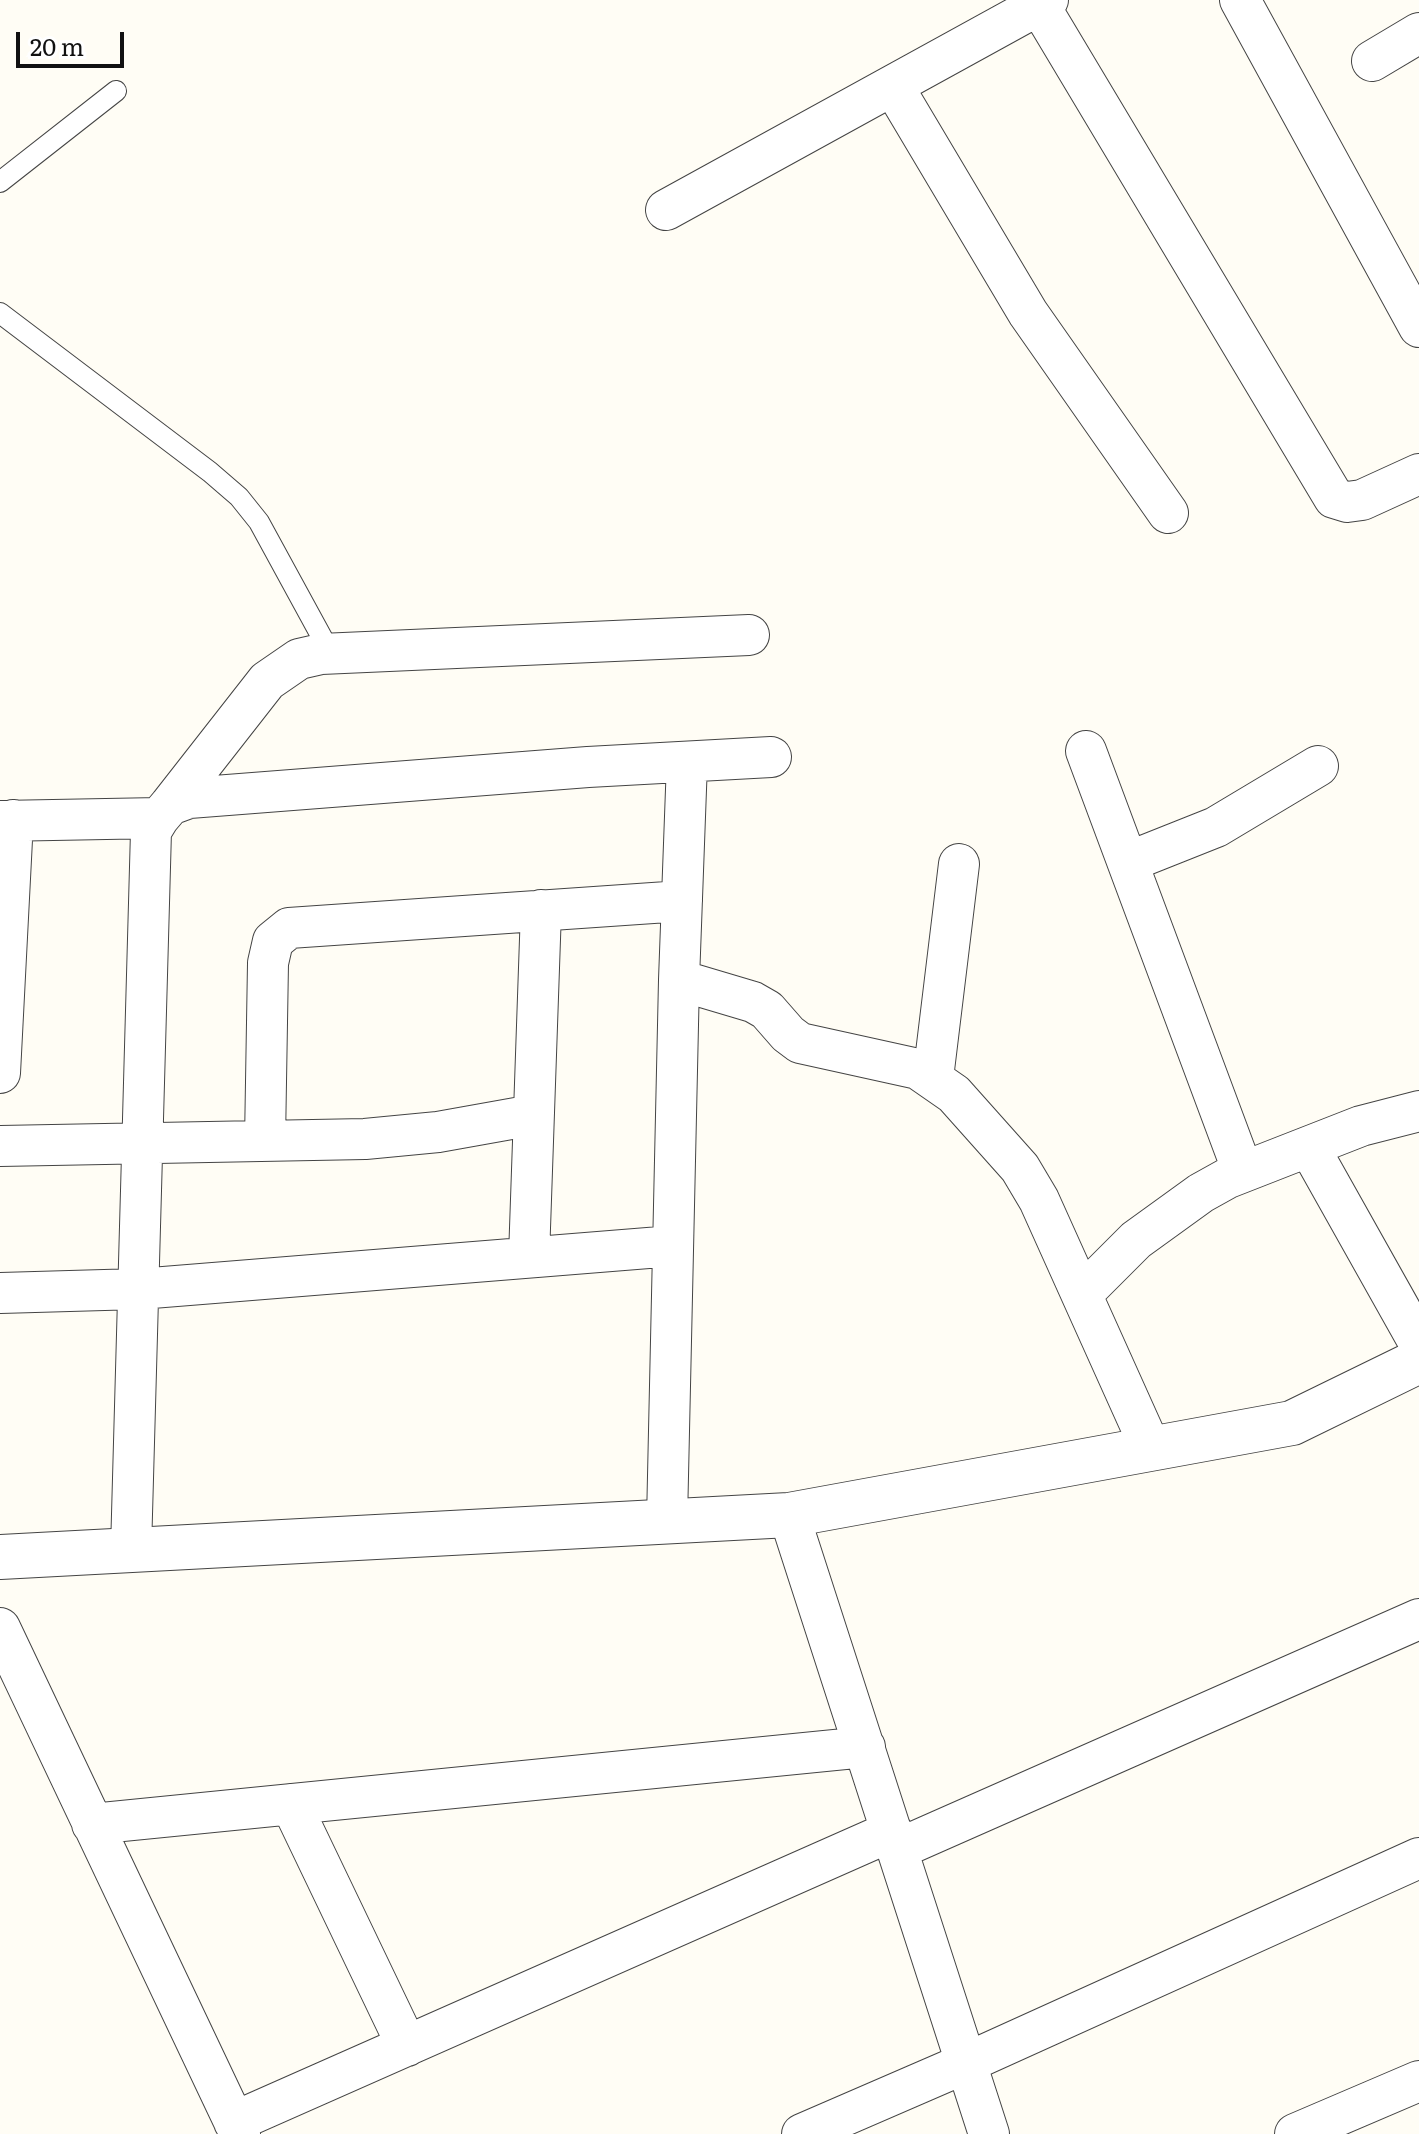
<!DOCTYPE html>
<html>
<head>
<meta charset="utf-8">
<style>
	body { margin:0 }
	#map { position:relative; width:1419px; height:2134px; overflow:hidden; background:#fffdf5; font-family:Literata,serif }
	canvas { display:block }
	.scale { position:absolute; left:16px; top:32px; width:108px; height:36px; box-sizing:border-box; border:4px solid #111; border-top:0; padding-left:10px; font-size:24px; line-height:28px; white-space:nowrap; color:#111; -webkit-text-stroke:6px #fff; paint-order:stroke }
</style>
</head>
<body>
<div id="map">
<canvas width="1419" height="2134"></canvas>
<div class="scale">20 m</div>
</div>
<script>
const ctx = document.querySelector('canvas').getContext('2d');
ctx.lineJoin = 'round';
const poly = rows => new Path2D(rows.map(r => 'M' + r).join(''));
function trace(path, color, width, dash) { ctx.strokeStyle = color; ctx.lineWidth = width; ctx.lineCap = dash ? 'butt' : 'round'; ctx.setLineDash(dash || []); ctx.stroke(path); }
const service = poly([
	[0,182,116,91],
	[0,313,210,472,239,497,259,522,331,654]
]);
const minor = poly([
	[1240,0,1419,327],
	[1039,5,1334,498,1347,502,1362,500,1419,474],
	[1372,61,1419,33],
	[893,86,1028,313,1168,513],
	[666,210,1048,0],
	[1086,751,1243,1172],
	[170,805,267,681,299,659,321,654,749,635],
	[0,821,159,818],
	[1128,862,1216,827,1318,766],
	[679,980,753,1002,767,1010,788,1034,800,1043,918,1069,954,1094,1020,1168,1039,1200,1151,1449],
	[0,1073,13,820],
	[933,1078,959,864],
	[265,1141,268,963,273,941,289,928,682,901],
	[0,1146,365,1139,438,1132,533,1115],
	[1309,1147,1419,1343],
	[529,1257,541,910],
	[0,1293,139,1289,673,1246],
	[1082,1294,1136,1240,1201,1193,1228,1178,1361,1126,1419,1111],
	[789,1515,989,2134],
	[667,1521,679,980,687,762],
	[131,1550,151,831,159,818,170,805,189,798,588,767,771,757],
	[0,1628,240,2134],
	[291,1804,407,2046],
	[92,1824,865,1747],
	[898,1849,1419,1619],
	[234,2122,892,1831],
	[802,2134,966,2063,1419,1858],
	[1295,2134,1419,2081]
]);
const tertiary = poly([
	[0,1557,789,1515,1292,1423,1419,1361]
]);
trace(service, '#444', 22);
trace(minor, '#444', 42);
trace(tertiary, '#444', 46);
trace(service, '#fff', 20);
trace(minor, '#fff', 40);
trace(tertiary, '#fff', 44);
</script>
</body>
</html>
